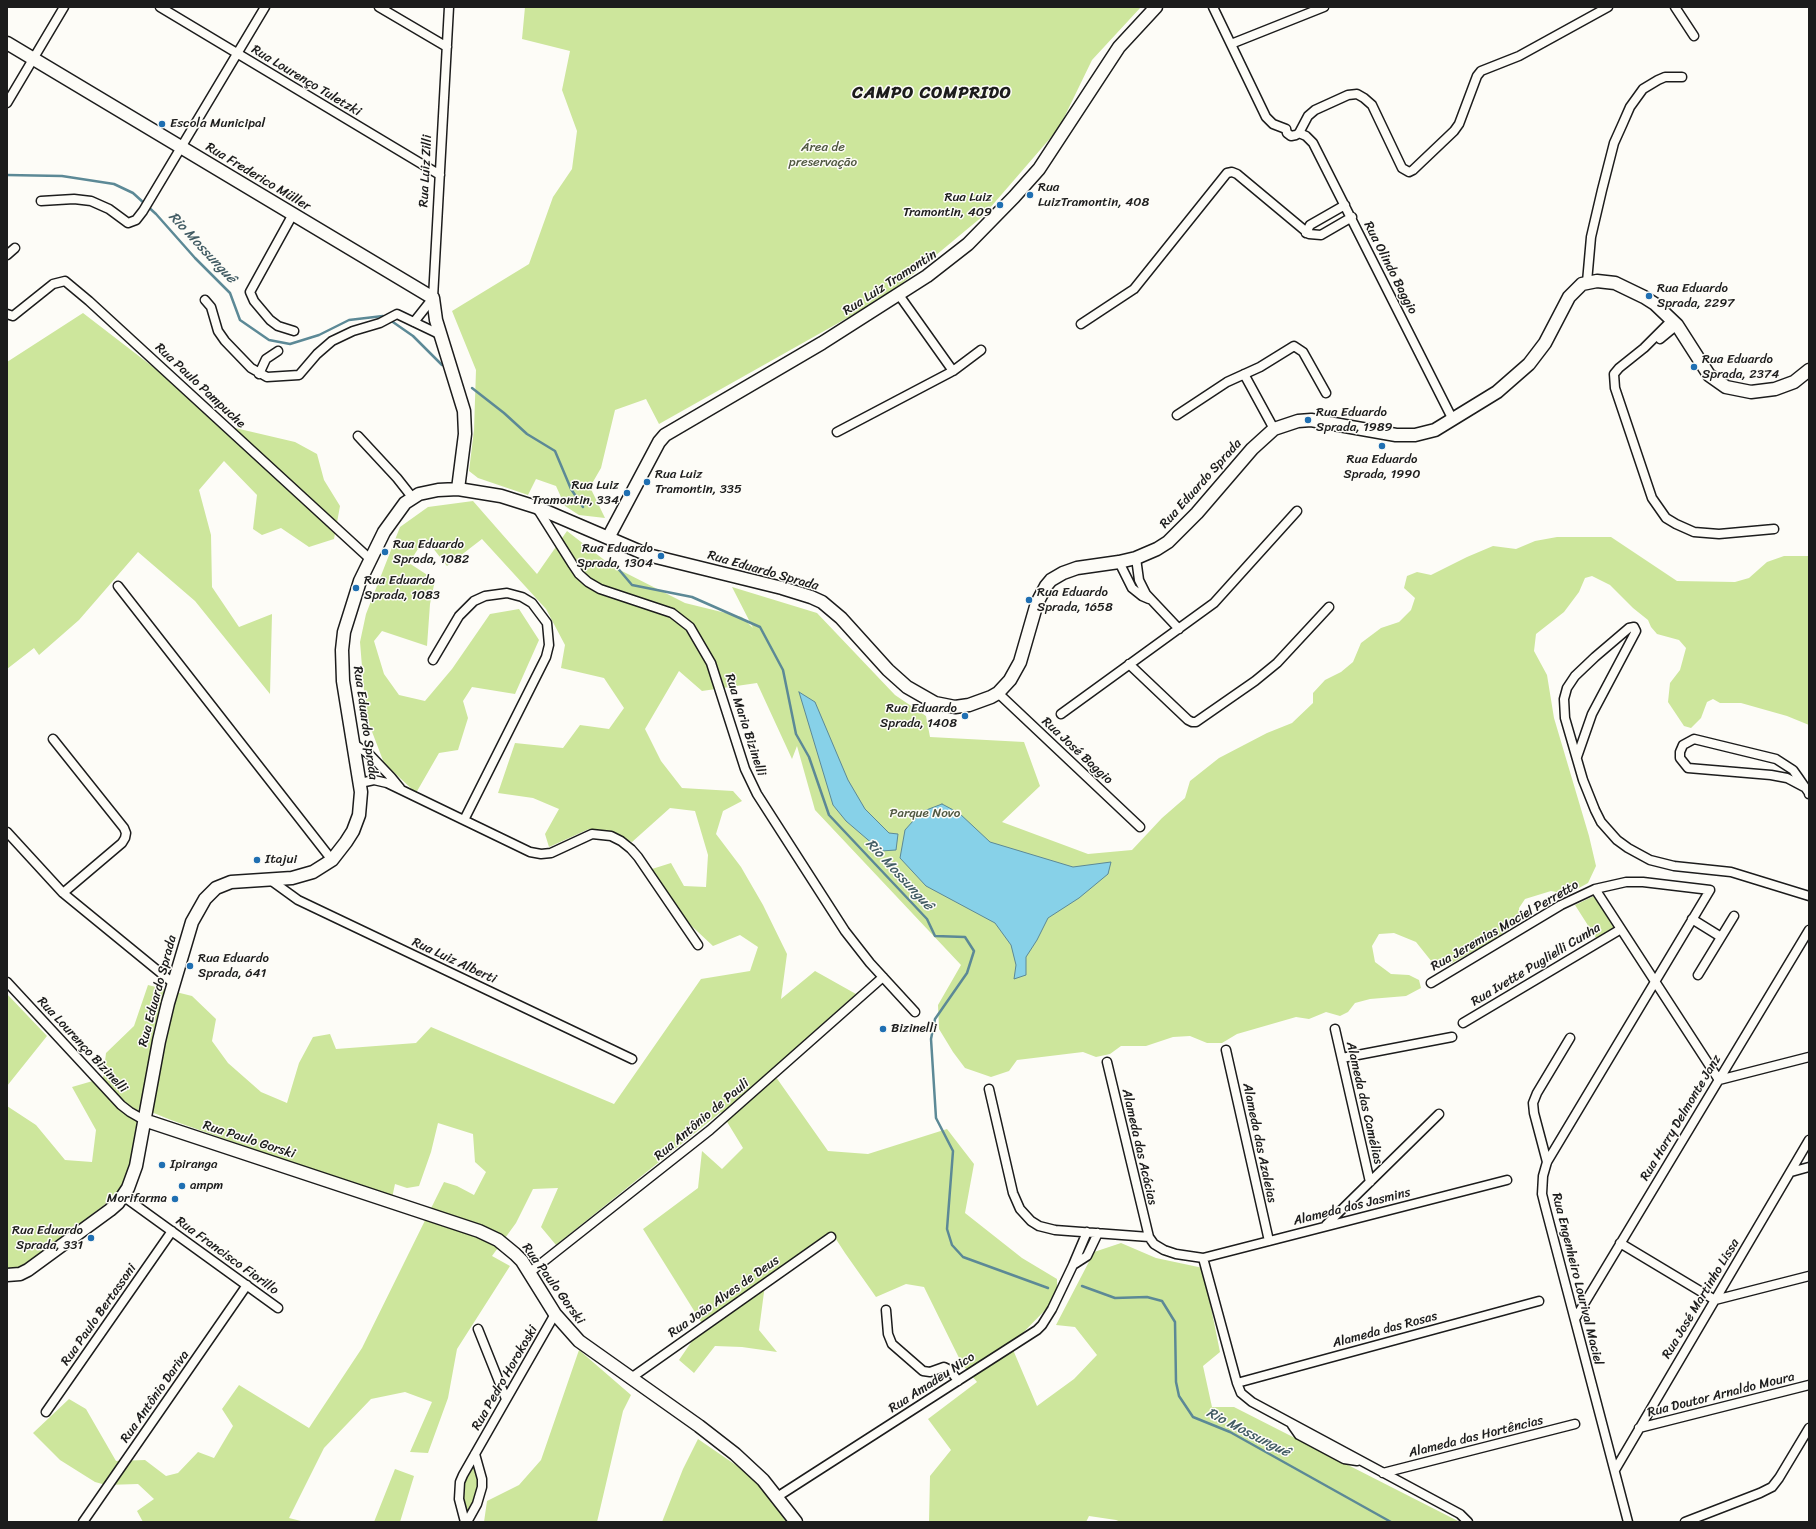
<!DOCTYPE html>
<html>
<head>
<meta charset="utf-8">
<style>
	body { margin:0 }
	#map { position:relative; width:1816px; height:1529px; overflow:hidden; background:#fdfcf7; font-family:Sriracha,sans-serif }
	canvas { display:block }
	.frame { position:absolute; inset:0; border:8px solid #1c1c1c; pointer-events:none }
</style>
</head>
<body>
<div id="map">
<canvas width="1816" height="1529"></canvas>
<div class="frame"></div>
</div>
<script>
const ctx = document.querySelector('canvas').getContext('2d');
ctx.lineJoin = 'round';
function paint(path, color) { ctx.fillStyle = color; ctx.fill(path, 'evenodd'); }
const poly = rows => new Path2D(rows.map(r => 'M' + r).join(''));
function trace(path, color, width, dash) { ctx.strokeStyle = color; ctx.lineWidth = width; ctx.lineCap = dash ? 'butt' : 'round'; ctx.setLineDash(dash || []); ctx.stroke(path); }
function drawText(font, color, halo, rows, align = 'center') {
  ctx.font = font + ' Sriracha,sans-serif'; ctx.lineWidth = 3; ctx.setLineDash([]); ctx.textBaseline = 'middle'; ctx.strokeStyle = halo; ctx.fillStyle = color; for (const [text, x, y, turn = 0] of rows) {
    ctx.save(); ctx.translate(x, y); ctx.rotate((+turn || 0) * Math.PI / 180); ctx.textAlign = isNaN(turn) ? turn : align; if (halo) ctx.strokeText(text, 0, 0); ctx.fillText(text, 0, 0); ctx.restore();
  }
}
const green = poly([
	[525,7,1141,7,1092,60,1059,128,983,216,888,295,659,424,646,399,615,410,601,468,590,487,605,518,579,515,565,506,556,486,536,479,528,495,478,478,469,471,474,430,476,370,452,311,529,264,553,197,572,169,577,131,562,90,570,51,522,39],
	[83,313,231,427,295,442,317,454,324,480,340,506,334,539,309,547,281,528,262,535,253,529,257,495,224,461,199,490,211,535,212,587,239,627,272,614,270,694,195,601,138,552,79,620,39,655,34,648,7,669,7,362],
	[473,501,537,574,567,531,612,566,685,603,742,617,753,628,732,587,817,613,895,695,926,716,930,737,1024,742,1040,786,1002,822,1088,854,1132,850,1162,818,1185,798,1190,781,1219,758,1267,733,1292,723,1313,703,1313,693,1325,680,1341,672,1353,662,1361,643,1381,628,1399,622,1411,610,1415,598,1404,588,1407,576,1417,572,1431,575,1467,557,1493,546,1516,549,1535,541,1557,537,1611,537,1677,581,1735,582,1749,578,1767,562,1784,556,1809,556,1809,725,1787,716,1741,703,1720,703,1713,699,1707,702,1701,718,1691,728,1684,726,1668,702,1670,683,1680,670,1686,648,1679,640,1657,634,1651,627,1648,620,1633,608,1610,585,1592,576,1585,578,1579,592,1564,612,1536,634,1534,651,1547,675,1554,718,1589,836,1596,866,1588,883,1568,894,1551,891,1525,899,1519,908,1519,921,1494,940,1450,964,1432,962,1416,942,1394,933,1379,934,1372,946,1375,962,1391,974,1409,975,1419,980,1421,988,1406,996,1370,999,1355,1003,1348,1012,1340,1016,1326,1012,1309,1019,1296,1017,1237,1034,1222,1043,1207,1043,1190,1036,1173,1037,1146,1046,1121,1046,1110,1054,1096,1057,1083,1052,1017,1060,1009,1071,991,1077,965,1068,953,1052,939,1029,938,1005,961,965,815,810,797,746,792,759,757,683,702,691,679,671,645,729,661,761,682,788,733,791,742,801,723,811,716,834,741,867,763,905,787,954,781,999,815,971,856,994,771,1070,828,1151,868,1154,947,1129,974,1164,965,1213,1022,1258,1057,1279,1057,1298,1011,1345,1037,1406,1074,1379,1097,1355,1075,1327,1056,1325,1094,1252,1121,1243,1156,1258,1203,1268,1220,1352,1203,1366,1212,1407,1234,1407,1460,1522,1121,1522,1116,1520,1089,1516,1086,1522,929,1522,930,1476,951,1450,928,1419,977,1382,962,1364,924,1287,906,1284,876,1297,845,1253,832,1233,766,1277,759,1330,777,1352,742,1347,715,1346,694,1373,679,1360,703,1325,643,1229,698,1188,702,1151,722,1169,743,1148,721,1112,556,1245,541,1227,558,1188,533,1189,516,1223,492,1256,510,1266,457,1349,448,1398,428,1453,410,1452,432,1402,405,1392,371,1399,324,1448,289,1518,305,1522,143,1522,137,1511,154,1499,138,1484,106,1485,95,1482,60,1460,33,1433,69,1399,86,1409,116,1461,145,1460,166,1476,178,1473,198,1452,214,1458,233,1426,222,1409,239,1385,309,1428,362,1348,444,1182,457,1186,474,1195,486,1172,475,1162,473,1134,438,1123,431,1152,419,1186,407,1188,395,1184,392,1198,171,1120,139,1107,128,1180,119,1192,104,1205,20,1270,7,1268,7,1106,36,1125,65,1160,92,1162,96,1130,72,1087,103,1078,106,1053,134,1026,148,985,192,996,216,1019,212,1041,228,1063,261,1092,287,1103,299,1063,313,1037,330,1034,336,1049,416,1043,431,1027,614,1104,701,979,750,971,758,947,740,935,713,946,683,918,652,869,671,863,684,886,706,887,708,855,695,811,670,808,632,842,613,832,589,829,549,847,545,834,559,809,533,798,498,793,515,743,563,748,580,725,609,729,624,708,604,678,561,668,565,645,546,609,482,539,447,566,425,538,409,563,435,580,430,604,427,646,382,631,374,641,384,674,399,695,425,701,452,669,490,614,519,609,539,640,515,694,472,687,463,701,468,718,458,750,439,753,416,793,384,763,366,716,360,642,366,614,400,527,428,507],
	[1594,896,1614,928,1596,938,1575,905],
	[7,994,47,1036,7,1086],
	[579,1350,631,1395,623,1411,597,1522,484,1522,487,1501,519,1485,541,1460],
	[698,1439,759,1481,789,1522,662,1522,683,1469],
	[473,1462,479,1479,479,1488,476,1498,467,1516,463,1505,462,1486],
	[395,1469,414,1476,400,1522,374,1522]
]);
const water = poly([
	[799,692,815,702,848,780,865,809,889,833,898,834,896,850,881,851,846,821,833,805,799,692],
	[942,804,959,813,990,842,1073,867,1111,862,1108,874,1079,898,1048,918,1037,940,1026,957,1026,975,1014,979,1016,965,1011,945,995,923,926,886,900,858,905,830,921,812,942,804]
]);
const stream = poly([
	[7,175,62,176,114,184,133,193,156,214,195,258,230,293,240,320,269,340,290,344,319,335,349,320,383,316,385,318],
	[390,320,413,336,442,365],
	[472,388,504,413,527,434,555,451,571,489,583,507],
	[610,559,632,585,692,597,760,627,783,670,796,734,809,757,829,815,927,919,935,936,965,937,974,951,967,973,935,1019,931,1039,936,1118,953,1151,947,1229,952,1245,963,1257,1048,1288],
	[1082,1286,1115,1298,1147,1297,1162,1301,1175,1322,1176,1382,1179,1396,1193,1417,1230,1432,1391,1522]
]);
const street = poly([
	[160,7,440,175],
	[379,7,447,47],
	[1213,7,1266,117,1273,124,1286,129],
	[1675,7,1694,36],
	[1231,44,1324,7],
	[7,103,64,7],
	[1286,129,1287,133,1291,136,1296,135,1299,133,1308,116,1315,110,1348,95,1357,94,1364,98,1372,105,1402,168,1409,172,1413,170,1454,131,1459,124,1477,76,1481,71,1519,56,1608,7],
	[1299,133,1306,136,1313,143,1453,420],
	[41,201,74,199,91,201,109,209,128,223,136,220,143,211,265,7],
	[293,214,250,292,254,301,270,320,278,326,294,331],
	[1306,233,1310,225,1345,205],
	[7,255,15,248],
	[1587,282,1591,237,1602,190,1614,143,1623,123,1630,107,1643,89,1658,80,1665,77,1682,77],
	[899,295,953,371],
	[205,300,211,307,218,331,225,341,251,368,267,377,299,375,317,354,332,341,353,331,380,323,397,314,441,335],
	[7,314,13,316,53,284,65,281,89,301,370,559],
	[1672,320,1644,348,1619,368,1614,374,1615,388,1652,498,1666,518,1676,524,1694,532,1719,534,1774,529],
	[414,322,433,298,449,7],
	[1081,324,1134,289,1227,173,1232,172,1237,174,1309,234,1321,235,1352,217],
	[1660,339,1677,325],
	[259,374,266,359,278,351],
	[1244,374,1274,429],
	[1177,415,1227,382,1260,367,1294,346,1303,352,1326,393],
	[837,432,953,371,981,350],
	[358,436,397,478,412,497],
	[537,508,573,565,579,574,588,582,600,589,672,613,690,627,711,663,745,769,757,794,845,931,870,963,915,1012],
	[1136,558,1139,580,1146,594,1179,629],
	[1119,562,1132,588,1142,596,1149,599],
	[118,586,332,860],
	[433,660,459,616,474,601,485,596,507,593,522,597,532,603,547,623,549,645,546,657,464,820],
	[1129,664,1188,720,1192,722,1196,722,1255,681,1277,663,1329,607],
	[998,693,1140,827],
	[1061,714,1214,603,1297,511],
	[53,739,124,828,126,833,125,838,122,843,63,893],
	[354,744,370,755,391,777,400,788],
	[1577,757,1592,714,1636,631,1634,627,1629,628,1595,657,1575,676,1567,688,1564,699,1565,718,1583,780,1595,810,1601,822,1617,840,1628,848,1650,860,1674,866,1731,872,1809,896],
	[360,783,374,780,387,783,530,852,541,854,551,853,592,834,611,836,621,841,631,849,638,857,698,945],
	[1804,787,1787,778,1771,775,1688,768,1680,758,1680,752,1683,745,1694,739,1776,759,1793,770,1798,777,1809,793,1809,794],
	[7,832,63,893,173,983],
	[269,879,298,900,632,1059],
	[1595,889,1719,1080,1809,1057],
	[1692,919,1721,937],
	[1698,975,1734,916],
	[7,982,121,1105,130,1112,144,1120],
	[1431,983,1561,905,1595,889,1626,882,1643,882,1710,890,1547,1162,1543,1176,1542,1194,1545,1206,1628,1522],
	[1463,1023,1621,929],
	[1335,1029,1370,1182],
	[1226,1050,1269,1241],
	[1342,1058,1452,1037],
	[1107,1062,1149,1237],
	[989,1089,1013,1193,1020,1209,1031,1221,1039,1226,1055,1230,1149,1237,1154,1244,1164,1250,1176,1254,1203,1258,1237,1383,1241,1393,1252,1402,1460,1514,1468,1522],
	[1547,1162,1534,1113,1533,1103,1537,1093,1570,1038],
	[1791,1172,1809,1167],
	[123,1196,278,1308],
	[1326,1225,1439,1114],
	[1620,1243,1715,1300,1809,1276],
	[1203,1258,1507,1180],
	[1073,1265,1087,1256,1098,1233],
	[529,1273,710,1130,883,977],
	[886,1310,888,1334,892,1344,923,1371,930,1372,944,1367,950,1370,958,1381],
	[1575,1319,1809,930],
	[478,1329,506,1399],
	[631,1378,831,1237],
	[1237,1383,1539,1301],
	[46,1412,172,1231],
	[1292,1425,1299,1435,1344,1459,1357,1461],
	[1639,1428,1809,1385],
	[1615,1470,1809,1140],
	[1383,1473,1575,1424],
	[777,1497,1037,1330,1042,1325,1052,1309,1073,1265,1087,1232],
	[83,1522,247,1285],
	[465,1522,459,1499,460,1482,463,1475,555,1314],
	[467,1522,477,1504,482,1487,482,1479,475,1454],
	[1685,1522,1760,1493,1772,1487,1779,1478,1809,1428]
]);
const secondary = poly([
	[7,43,433,298,436,320,464,411,465,434,458,489],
	[608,538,659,442,665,435,822,343,927,276,968,244,1014,197,1039,169,1119,47,1156,7],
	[144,1120,479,1231,498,1240,515,1254,522,1261,555,1314,579,1341,699,1426,735,1454,763,1480,796,1522],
	[7,1275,20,1274,28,1270,110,1210,118,1203,128,1188,136,1166,159,1041,168,1003,192,922,205,899,216,888,231,882,292,878,313,872,332,860,346,842,353,831,359,815,361,792,343,681,342,650,344,632,360,581,384,532,405,503,419,494,438,490,458,489,501,496,536,507,648,555,782,588,811,597,822,602,841,618,888,670,907,687,935,703,955,707,969,705,991,697,998,693,1010,680,1020,662,1037,603,1046,586,1051,580,1063,573,1077,568,1119,562,1136,558,1157,549,1168,542,1197,513,1252,449,1274,429,1298,421,1311,420,1396,435,1415,435,1435,430,1497,392,1529,364,1545,343,1569,297,1582,284,1597,281,1615,283,1644,297,1655,304,1677,325,1709,375,1726,387,1751,392,1775,389,1794,382,1809,370]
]);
const markers = [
	[162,124,4,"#1f6fb2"],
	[1030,195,4,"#1f6fb2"],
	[1000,205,4,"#1f6fb2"],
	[1649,296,4,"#1f6fb2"],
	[1694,367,4,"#1f6fb2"],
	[1308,420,4,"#1f6fb2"],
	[1382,446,4,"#1f6fb2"],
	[647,482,4,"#1f6fb2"],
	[627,493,4,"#1f6fb2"],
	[385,552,4,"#1f6fb2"],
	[661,556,4,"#1f6fb2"],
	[356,588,4,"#1f6fb2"],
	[1029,600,4,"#1f6fb2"],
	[965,716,4,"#1f6fb2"],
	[257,860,4,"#1f6fb2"],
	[190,966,4,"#1f6fb2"],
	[883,1029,4,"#1f6fb2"],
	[162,1165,4,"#1f6fb2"],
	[182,1186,4,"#1f6fb2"],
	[175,1199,4,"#1f6fb2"],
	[91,1238,4,"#1f6fb2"]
];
const streetNames = [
	["Rua Lourenço Tuletzki",306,81,31],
	["Rua Luiz Zilli",426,171,-87],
	["Rua Frederico Müller",258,177,31],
	["Rua Olindo Baggio",1390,268,63],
	["Rua Luiz Tramontin",890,283,-33],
	["Rua Paulo Pampuche",200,386,43],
	["Rua Eduardo Sprada",1201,484,-48],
	["Rua Eduardo Sprada",763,571,16],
	["Rua Eduardo Sprada",365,723,82],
	["Rua Maria Bizinelli",745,725,72],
	["Rua José Baggio",1077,751,43],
	["Rua Jeremias Maciel Perretto",1505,926,-30],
	["Rua Luiz Alberti",454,961,25],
	["Rua Ivette Puglielli Cunha",1536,965,-31],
	["Rua Eduardo Sprada",158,991,-75],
	["Rua Lourenço Bizinelli",82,1045,47],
	["Alameda das Camélias",1364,1103,77],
	["Rua Harry Delmonte Janz",1681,1118,-59],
	["Rua Antônio de Pauli",702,1120,-40],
	["Rua Paulo Gorski",249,1140,18],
	["Alameda das Azaleias",1259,1143,78],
	["Alameda das Acácias",1139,1147,77],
	["Alameda dos Jasmins",1352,1207,-14],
	["Rua Francisco Fiorillo",227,1256,36],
	["Rua Engenheiro Lourival Maciel",1577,1279,76],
	["Rua Paulo Gorski",553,1284,54],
	["Rua João Alves de Deus",724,1297,-35],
	["Rua José Martinho Lissa",1701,1299,-59],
	["Rua Paulo Bertassoni",99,1315,-55],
	["Alameda das Rosas",1385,1330,-15],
	["Rua Pedro Horokoski",505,1378,-60],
	["Rua Amadeu Nico",932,1383,-33],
	["Rua Doutor Arnaldo Moura",1721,1395,-14],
	["Rua Antônio Dariva",155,1397,-55],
	["Alameda das Hortências",1476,1437,-14]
];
const poiNames = [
	["Escola Municipal",170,124],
	["Rua",1038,188],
	["LuizTramontin, 408",1038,203],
	["Rua Luiz",992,198,"right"],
	["Tramontin, 409",992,213,"right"],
	["Rua Eduardo",1657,289],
	["Sprada, 2297",1657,304],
	["Rua Eduardo",1702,360],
	["Sprada, 2374",1702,375],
	["Rua Eduardo",1316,413],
	["Sprada, 1989",1316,428],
	["Rua Eduardo",1382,460,"center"],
	["Sprada, 1990",1382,475,"center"],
	["Rua Luiz",655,475],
	["Tramontin, 335",655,490],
	["Rua Luiz",619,486,"right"],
	["Tramontin, 334",619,501,"right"],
	["Rua Eduardo",393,545],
	["Sprada, 1082",393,560],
	["Rua Eduardo",653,549,"right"],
	["Sprada, 1304",653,564,"right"],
	["Rua Eduardo",364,581],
	["Sprada, 1083",364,596],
	["Rua Eduardo",1037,593],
	["Sprada, 1658",1037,608],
	["Rua Eduardo",957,709,"right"],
	["Sprada, 1408",957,724,"right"],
	["Itajui",265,860],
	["Rua Eduardo",198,959],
	["Sprada, 641",198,974],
	["Bizinelli",891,1029],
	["Ipiranga",170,1165],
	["ampm",190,1186],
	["Morifarma",167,1199,"right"],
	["Rua Eduardo",83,1231,"right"],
	["Sprada, 331",83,1246,"right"]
];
const parkNames = [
	["Área de",823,148],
	["preservação",823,163],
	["Parque Novo",925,814]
];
const waterNames = [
	["Rio Mossunguê",202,248,47],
	["Rio Mossunguê",899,875,47],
	["Rio Mossunguê",1248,1433,27]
];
const districtNames = [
	["CAMPO COMPRIDO",932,94]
];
paint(green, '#cde69c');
paint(water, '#87d1e8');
trace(water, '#5c8996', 1);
trace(stream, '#5c8996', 2.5);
trace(street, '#1c1c1c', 11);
trace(secondary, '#1c1c1c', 15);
trace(street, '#fdfcf7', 8);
trace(secondary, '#fdfcf7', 12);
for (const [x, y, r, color] of markers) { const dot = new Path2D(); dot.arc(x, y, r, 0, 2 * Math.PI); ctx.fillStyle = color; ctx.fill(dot); trace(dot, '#fdfcf7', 1.5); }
drawText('13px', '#1c1c1c', '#fdfcf7', streetNames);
drawText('13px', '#1c1c1c', '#fdfcf7', poiNames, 'left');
drawText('13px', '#515942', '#fdfcf7', parkNames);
drawText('italic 14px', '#415b63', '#fdfcf7', waterNames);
ctx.letterSpacing = '1px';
drawText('bold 17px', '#1c1c1c', '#fdfcf7', districtNames);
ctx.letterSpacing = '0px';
</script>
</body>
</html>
